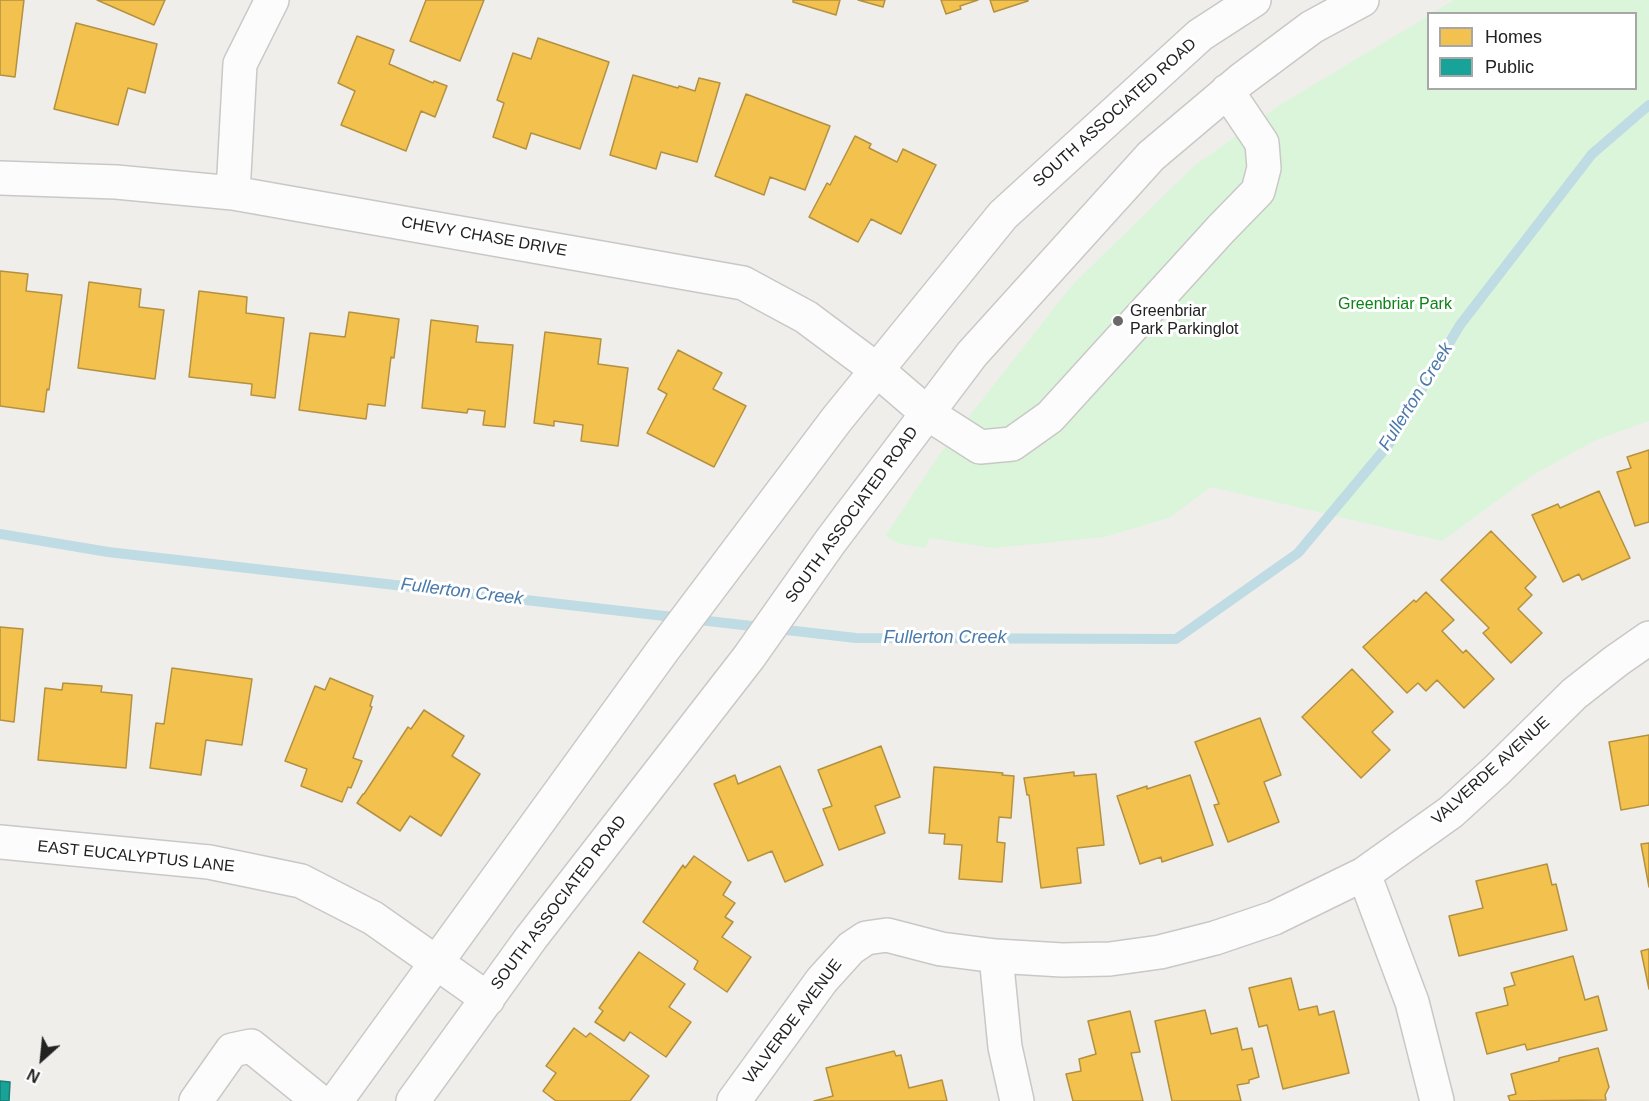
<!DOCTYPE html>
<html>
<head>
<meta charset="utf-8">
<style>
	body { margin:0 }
	#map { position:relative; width:1649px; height:1101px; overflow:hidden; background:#f0eeeb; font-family:Arial,sans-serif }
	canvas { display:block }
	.legend { position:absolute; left:1427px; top:12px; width:210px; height:78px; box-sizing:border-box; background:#fff; border:2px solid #a7a7a7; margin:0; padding:8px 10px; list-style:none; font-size:18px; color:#222 }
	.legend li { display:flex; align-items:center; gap:12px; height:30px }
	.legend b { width:30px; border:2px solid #a7a7a7 }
	.north { position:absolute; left:12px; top:1029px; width:60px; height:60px; -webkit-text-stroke:4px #fff; paint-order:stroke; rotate:207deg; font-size:16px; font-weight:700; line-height:24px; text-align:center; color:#222 }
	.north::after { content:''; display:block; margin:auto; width:21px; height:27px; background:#222; clip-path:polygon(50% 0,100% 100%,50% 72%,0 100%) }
</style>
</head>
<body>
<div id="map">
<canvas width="1649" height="1101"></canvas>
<ul class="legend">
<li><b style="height:16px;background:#f2c14e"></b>Homes</li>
<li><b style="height:16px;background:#17a398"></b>Public</li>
</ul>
<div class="north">N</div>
</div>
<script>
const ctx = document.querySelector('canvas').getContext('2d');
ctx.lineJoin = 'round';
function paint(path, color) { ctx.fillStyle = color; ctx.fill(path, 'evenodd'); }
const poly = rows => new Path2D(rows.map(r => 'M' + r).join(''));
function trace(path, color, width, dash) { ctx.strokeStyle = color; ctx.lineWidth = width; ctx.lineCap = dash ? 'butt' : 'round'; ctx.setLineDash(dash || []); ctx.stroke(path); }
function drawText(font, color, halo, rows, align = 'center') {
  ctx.font = font + ' Arial,sans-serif'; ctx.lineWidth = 6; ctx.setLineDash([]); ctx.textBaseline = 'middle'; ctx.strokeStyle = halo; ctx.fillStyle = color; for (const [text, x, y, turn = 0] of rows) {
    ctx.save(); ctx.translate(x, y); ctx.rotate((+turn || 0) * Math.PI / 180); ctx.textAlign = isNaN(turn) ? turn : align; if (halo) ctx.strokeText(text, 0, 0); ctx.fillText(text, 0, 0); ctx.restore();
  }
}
const park = poly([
	[1454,0,1649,0,1649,421,1596,440,1531,476,1442,541,1211,487,1169,518,1104,537,993,548,930,538,925,548,900,544,885,536,941,452,1073,284,1194,166,1278,106,1428,16,1428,88,1636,88,1636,14,1432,13]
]);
const homes = poly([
	[0,0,24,0,15,77,0,75,0,0],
	[97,0,165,0,154,25,97,0],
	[426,0,484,0,460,61,410,41,426,0],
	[793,0,840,0,836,15,793,2,793,0],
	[858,0,885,0,883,7,858,0],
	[941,0,978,0,960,6,961,9,946,14,941,0],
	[990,0,1028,0,1028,1,994,12,990,0],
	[76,23,157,44,145,93,128,88,118,125,54,109,76,23],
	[357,36,394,50,389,64,433,83,434,81,447,86,435,117,421,111,406,151,341,125,355,91,338,83,357,36],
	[538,38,609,62,580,149,531,133,526,149,493,137,504,103,497,100,513,53,531,59,538,38],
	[633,75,678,88,679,86,695,91,699,78,720,83,697,162,661,152,656,169,610,155,633,75],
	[746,94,830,126,805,190,770,177,764,195,715,176,746,94],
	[855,136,871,144,869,148,897,162,903,149,936,165,901,234,871,219,858,242,809,217,827,183,830,185,855,136],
	[0,271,28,274,26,291,62,295,49,390,47,389,44,412,0,406,0,271],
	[89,282,141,289,139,307,164,310,155,379,78,368,89,282],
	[199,291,247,297,246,313,284,318,275,398,251,395,252,384,189,377,199,291],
	[349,312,399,319,394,358,391,357,385,406,368,404,366,419,299,410,310,333,345,337,349,312],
	[431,320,478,326,476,342,513,345,505,427,483,425,485,411,468,409,467,413,422,408,431,320],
	[545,332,601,339,598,364,628,368,618,446,581,441,583,425,554,421,554,426,534,423,545,332],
	[678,350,722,373,713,389,746,406,714,467,647,433,667,394,658,389,678,350],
	[1649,450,1649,522,1635,526,1617,472,1631,468,1627,457,1649,450],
	[1599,491,1630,558,1582,580,1579,574,1563,582,1532,515,1558,504,1560,508,1599,491],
	[1491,531,1536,577,1525,588,1532,595,1518,609,1542,633,1511,663,1483,633,1489,628,1441,580,1491,531],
	[1426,592,1454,620,1442,631,1463,653,1466,650,1494,679,1464,708,1437,680,1426,691,1418,683,1407,693,1363,647,1414,600,1416,602,1426,592],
	[0,627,23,629,14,722,0,720,0,627],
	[172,668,252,679,242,745,206,740,201,775,150,768,156,723,164,724,172,668],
	[1352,669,1393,712,1372,732,1390,750,1361,778,1302,717,1352,669],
	[330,678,373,696,370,706,372,707,353,758,362,761,351,788,348,787,342,802,301,786,307,769,285,761,315,686,325,690,330,678],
	[63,683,102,686,101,692,132,695,126,768,38,760,45,688,62,690,63,683],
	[424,710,464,736,452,756,480,774,441,836,410,816,400,831,357,803,363,794,364,794,408,727,411,729,424,710],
	[1260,718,1281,775,1264,782,1279,822,1228,842,1214,805,1219,804,1195,742,1260,718],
	[1649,735,1649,805,1621,810,1609,742,1649,735],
	[881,746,900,797,875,806,885,833,839,850,823,809,832,806,818,770,881,746],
	[780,766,823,865,785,882,772,851,748,861,714,784,735,775,738,784,780,766],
	[934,767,1003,773,1002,775,1014,776,1011,818,999,817,997,842,1005,843,1002,882,959,879,962,845,944,844,945,834,929,833,934,767],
	[1074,772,1074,776,1096,774,1104,845,1077,848,1081,883,1041,888,1029,795,1027,795,1024,778,1074,772],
	[1190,775,1213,845,1162,862,1161,857,1140,864,1117,796,1147,786,1147,789,1190,775],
	[1649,843,1649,887,1641,844,1649,843],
	[694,856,731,882,723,895,735,903,725,917,733,922,722,937,751,957,727,992,694,969,698,961,643,922,683,865,685,868,694,856],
	[1547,864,1552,885,1556,884,1567,930,1459,956,1449,916,1483,908,1476,881,1547,864],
	[1649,949,1649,989,1641,951,1649,949],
	[639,952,685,984,669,1007,691,1022,666,1057,630,1032,624,1041,595,1022,603,1011,599,1008,639,952],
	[1573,956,1585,1000,1598,996,1607,1030,1527,1050,1525,1044,1487,1054,1476,1013,1508,1005,1504,988,1515,985,1511,973,1573,956],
	[1291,978,1299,1010,1317,1006,1319,1015,1334,1011,1349,1073,1283,1089,1267,1025,1259,1027,1249,988,1291,978],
	[1205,1010,1211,1034,1237,1028,1242,1050,1252,1048,1259,1077,1249,1080,1249,1083,1237,1085,1241,1101,1172,1101,1155,1021,1205,1010],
	[1130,1011,1140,1052,1131,1053,1143,1101,1073,1101,1066,1074,1081,1071,1079,1059,1096,1054,1088,1021,1130,1011],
	[574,1028,586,1037,590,1033,649,1076,630,1101,556,1101,543,1091,556,1073,546,1066,574,1028],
	[1598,1048,1609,1087,1605,1095,1606,1100,1510,1101,1508,1096,1516,1094,1511,1074,1559,1061,1559,1058,1598,1048],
	[894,1051,896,1056,901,1055,909,1088,942,1080,947,1101,814,1101,833,1096,826,1068,894,1051]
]);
const public = poly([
	[0,1081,10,1082,9,1101,0,1101,0,1081]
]);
const stream = poly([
	[0,534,108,552,856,638,1176,639,1298,553,1389,444,1460,325,1592,154,1649,105]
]);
const minor = poly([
	[0,178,116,182,233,193,743,283,806,317,877,370,927,413,980,447,1012,444,1050,417,1221,229,1258,191,1264,168,1262,143,1227,91],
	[233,193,240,64,272,0],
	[0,842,209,862,301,881,373,918,488,999],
	[1364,874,1412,1002,1437,1101],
	[996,956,1005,1047,1017,1101],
	[196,1101,232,1050,251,1046,319,1101],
	[336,1101,663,650,837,419,1003,215,1200,35,1254,0],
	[413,1101,531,938,749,657,830,542,972,354,1151,156,1241,80,1312,27,1362,0],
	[734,1101,822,980,851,948,866,938,887,935,941,949,996,956,1062,960,1110,959,1160,952,1215,938,1274,918,1364,874,1451,812,1497,770,1574,694,1616,661,1649,638]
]);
const markers = [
	[1118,321,6,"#6a6968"]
];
const streetNames = [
	["SOUTH ASSOCIATED ROAD",1115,113,-42],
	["CHEVY CHASE DRIVE",484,237,10],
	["SOUTH ASSOCIATED ROAD",852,515,-54],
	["VALVERDE AVENUE",1491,771,-42],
	["EAST EUCALYPTUS LANE",136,857,6],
	["SOUTH ASSOCIATED ROAD",559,903,-53],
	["VALVERDE AVENUE",793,1022,-53]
];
const parkNames = [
	["Greenbriar Park",1395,305]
];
const poiNames = [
	["Greenbriar",1130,312],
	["Park Parkinglot",1130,330]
];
const waterNames = [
	["Fullerton Creek",1416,397,-58],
	["Fullerton Creek",462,592,7],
	["Fullerton Creek",945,638]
];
paint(park, '#daf5da');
paint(homes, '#f2c14e');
trace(homes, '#b49141', 1.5);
paint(public, '#17a398');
trace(public, '#1a7c75', 1.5);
trace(stream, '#bfdbe3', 10);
trace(minor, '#c9c8c7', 36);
trace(minor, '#fdfcfc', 33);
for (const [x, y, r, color] of markers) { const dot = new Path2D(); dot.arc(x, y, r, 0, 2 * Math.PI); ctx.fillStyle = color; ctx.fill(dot); trace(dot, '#fff', 2); }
drawText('16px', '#222', '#fff', streetNames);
drawText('16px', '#0c8416', '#fff', parkNames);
drawText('16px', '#222', '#fff', poiNames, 'left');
drawText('italic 18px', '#4a7aab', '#fff', waterNames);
</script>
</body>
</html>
